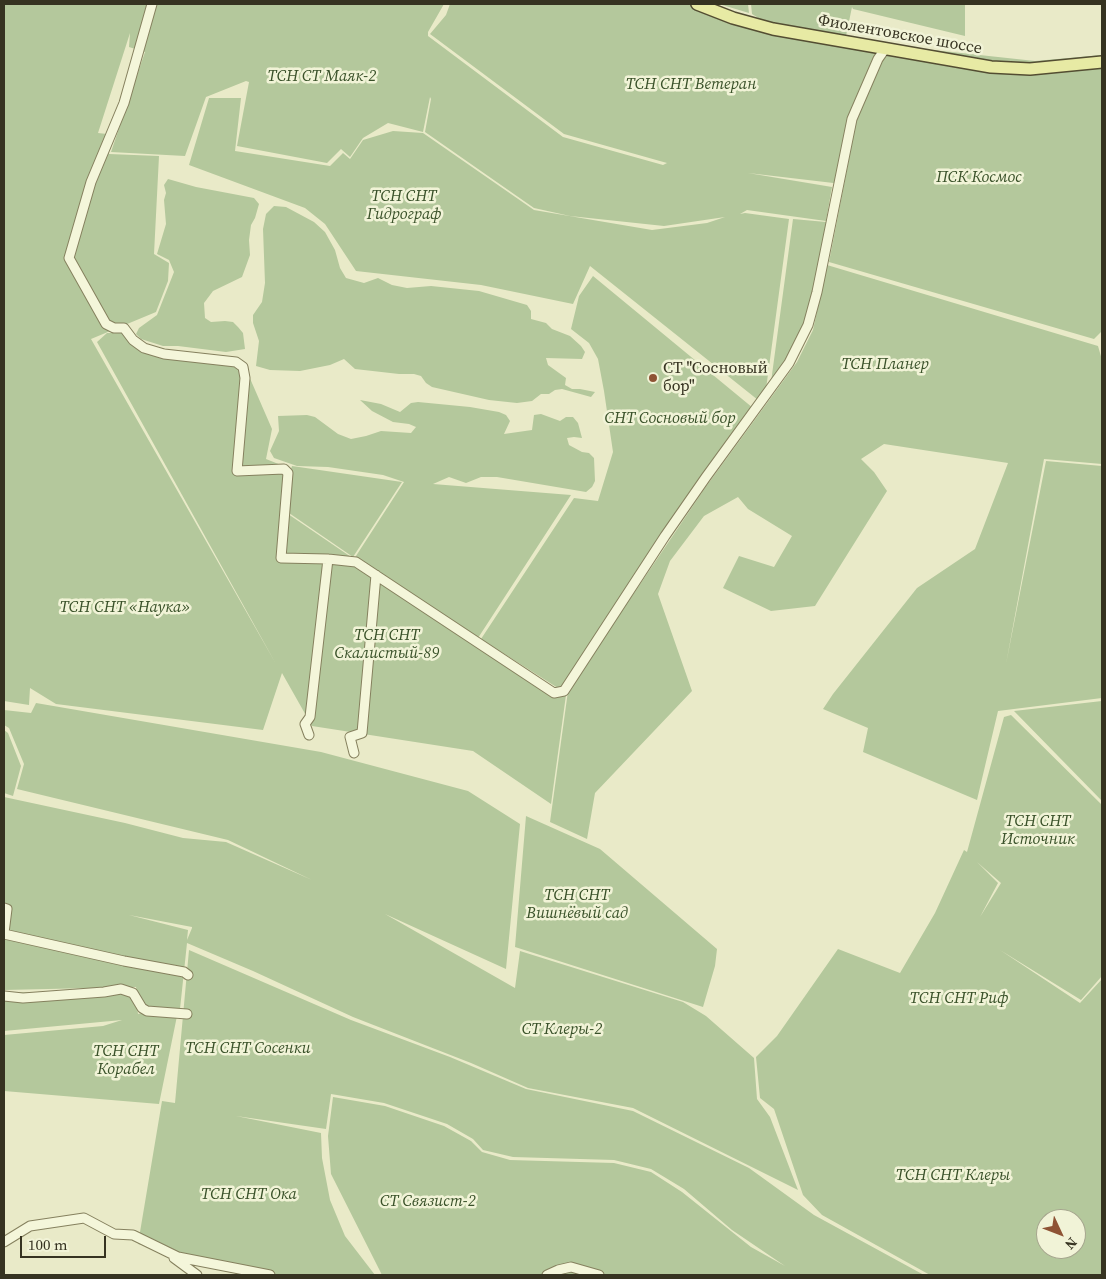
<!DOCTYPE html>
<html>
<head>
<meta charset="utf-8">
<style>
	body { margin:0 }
	#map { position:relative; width:1106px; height:1279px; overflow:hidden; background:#e9eac8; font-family:"Source Serif 4",serif }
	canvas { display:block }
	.frame { position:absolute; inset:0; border:5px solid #363321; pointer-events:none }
	.north { position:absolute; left:1036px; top:1209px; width:50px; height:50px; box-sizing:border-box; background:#f1f3d7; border:1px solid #a6a68e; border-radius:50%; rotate:133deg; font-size:14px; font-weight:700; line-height:20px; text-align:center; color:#363321 }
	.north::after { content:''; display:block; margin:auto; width:18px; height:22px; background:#8e5334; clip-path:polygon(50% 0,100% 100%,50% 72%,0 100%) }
	.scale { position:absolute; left:20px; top:1236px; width:86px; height:22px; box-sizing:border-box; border:2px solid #363321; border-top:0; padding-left:6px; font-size:15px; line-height:18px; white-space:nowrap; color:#363321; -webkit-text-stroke:4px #f1f3d7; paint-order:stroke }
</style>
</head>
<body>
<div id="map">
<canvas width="1106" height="1279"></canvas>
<div class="frame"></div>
<div class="north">N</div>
<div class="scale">100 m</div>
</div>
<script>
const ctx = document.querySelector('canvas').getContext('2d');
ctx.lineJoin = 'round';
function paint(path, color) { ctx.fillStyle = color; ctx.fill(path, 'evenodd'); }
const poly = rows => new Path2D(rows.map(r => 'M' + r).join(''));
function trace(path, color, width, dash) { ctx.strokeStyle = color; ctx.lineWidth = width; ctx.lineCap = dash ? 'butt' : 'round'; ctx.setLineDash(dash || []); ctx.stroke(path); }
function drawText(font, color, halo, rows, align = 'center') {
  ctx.font = font + ' "Source Serif 4",serif'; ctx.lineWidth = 5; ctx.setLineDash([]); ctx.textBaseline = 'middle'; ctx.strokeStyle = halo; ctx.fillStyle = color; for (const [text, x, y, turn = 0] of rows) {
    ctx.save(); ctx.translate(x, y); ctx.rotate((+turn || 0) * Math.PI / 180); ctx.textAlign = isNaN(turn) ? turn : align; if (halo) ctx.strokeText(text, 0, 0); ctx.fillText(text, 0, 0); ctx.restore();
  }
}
const green = poly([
	[4,4,444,4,428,32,428,36,563,137,663,165,667,163,564,134,430,34,446,15,450,4,706,4,768,24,752,14,751,4,965,4,965,36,853,9,852,7,846,36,885,45,854,120,842,184,748,173,832,187,826,221,747,210,740,214,745,213,789,219,766,389,758,400,590,266,573,304,481,285,356,271,325,224,305,208,189,165,209,98,241,98,235,151,330,166,343,153,350,159,363,140,393,131,423,133,534,210,652,230,707,223,725,217,664,226,570,216,534,208,425,132,431,99,430,97,423,132,388,123,363,138,350,157,341,149,327,163,237,146,249,82,246,81,206,97,185,156,111,152,145,52,129,47,130,33,98,133,107,134,109,154,159,156,154,254,169,263,168,281,156,312,91,339,276,664,97,342,107,333,122,333,137,347,242,360,272,429,266,459,291,469,292,466,402,482,353,557,289,513,291,480,288,514,354,559,404,482,383,475,328,467,297,466,274,458,270,451,279,431,278,416,307,415,315,417,338,434,351,439,366,436,381,431,411,433,416,427,409,424,393,422,372,411,360,400,381,404,400,412,411,403,418,402,470,407,499,412,506,415,510,421,504,434,532,430,534,415,541,414,560,421,566,417,573,417,578,423,582,438,574,437,567,438,569,445,582,452,589,453,594,458,595,481,592,487,586,492,497,477,481,477,466,483,449,477,433,484,571,495,478,638,566,695,551,804,473,751,312,726,282,673,263,730,56,704,30,688,29,705,4,701],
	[719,4,748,4,749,13],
	[887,45,1035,61,1102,55,1102,331,1094,339,829,262,857,118],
	[168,179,196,187,254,198,259,204,255,218,251,225,249,240,250,255,242,277,213,291,204,303,205,318,211,322,225,321,233,322,238,327,243,333,245,349,226,352,178,346,163,346,141,339,136,334,139,328,157,315,174,272,169,260,157,254,166,224,164,200,166,193,164,185],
	[274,206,286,207,314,222,325,232,335,250,340,268,346,278,364,283,378,278,392,285,407,288,431,286,479,291,527,305,531,311,531,319,546,323,552,329,570,336,581,346,585,352,582,359,546,358,548,365,566,378,565,385,572,389,580,389,595,392,591,397,562,389,555,390,549,394,541,394,532,401,517,403,489,400,432,387,426,383,421,376,414,374,399,374,355,369,344,359,330,365,300,371,270,370,256,366,259,341,253,323,253,315,262,302,265,283,263,229,266,214],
	[793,219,826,222,815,286,805,325,793,352,771,382],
	[827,265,1098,346,1102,360,1102,464,1044,459,1006,664,1046,461,1102,466,1102,698,998,711,977,800,863,752,868,728,823,709,833,694,917,588,975,549,1008,463,884,444,861,459,874,472,887,491,815,606,771,611,723,588,739,556,774,567,792,536,748,509,738,497,704,516,670,561,658,594,692,691,595,793,587,839,550,822,568,691,705,488,797,362,813,330],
	[593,276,753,408,561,690,481,639,574,498,598,501,613,452,604,391,598,359,589,343,571,329,579,296],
	[1102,701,1102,801,1014,711],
	[36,703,321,752,468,791,520,824,506,969,385,914,515,988,520,951,683,1002,706,1016,754,1058,757,1099,770,1117,798,1190,633,1108,528,1088,471,1063,353,1017,253,971,187,943,180,1009,140,1011,136,987,4,990,4,797,125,823,183,838,226,842,312,880,228,840,17,789,24,764,9,728,4,725,4,710,31,713],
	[129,915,192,927,192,928,187,940,188,930],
	[1011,715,1102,805,1102,976,1081,1000,1000,950,1080,1003,1102,979,1102,1275,930,1275,822,1215,803,1195,774,1109,760,1098,756,1057,777,1036,838,949,900,973,935,913,964,850,967,852,1004,717],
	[977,862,1001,883,980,917,998,883],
	[1046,1219,1076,1219,1076,1249,1046,1249],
	[4,730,8,733,21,766,13,796,4,793],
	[526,816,600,849,717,949,715,966,703,1007,515,947],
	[189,950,351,1020,450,1057,526,1089,633,1111,749,1168,814,1215,924,1275,382,1275,331,1174,328,1136,333,1097,385,1106,444,1126,471,1141,482,1152,510,1160,614,1163,651,1172,682,1192,751,1247,785,1266,732,1230,684,1189,651,1169,614,1160,513,1157,483,1150,473,1139,447,1124,384,1103,331,1094,326,1129,236,1116,321,1133,322,1158,330,1200,345,1236,375,1275,257,1275,138,1244,162,1101,175,1103],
	[135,989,138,1014,145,1012,177,1016,159,1104,4,1091,4,1035,103,1026,122,1020,4,1031,4,993]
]);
const minor = poly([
	[152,4,124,103,91,182,69,258,106,324,114,328,124,328,133,340,144,348,164,354,236,362,243,367,245,378,237,471,284,469,288,473,281,558,328,559,356,562,554,693,564,691,665,536,706,477,789,363,808,325,817,292,852,119,878,59,885,49],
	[309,735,305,724,310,717,328,559],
	[354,753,350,737,362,733,376,575],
	[4,908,7,909,4,933],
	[4,934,124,961,184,972,188,975],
	[4,996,23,998,104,992,121,989,133,993,142,1008,147,1011,187,1014],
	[4,1242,30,1226,84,1218,114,1234,133,1235,178,1257,270,1275],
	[174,1258,197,1275],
	[547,1275,558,1270,571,1267,599,1275]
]);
const major = poly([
	[697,4,733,18,773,29,991,67,1030,69,1102,62]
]);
const markers = [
	[653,378,5,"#8e5334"]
];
const streetNames = [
	["Фиолентовское шоссе",900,35,10]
];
const parkNames = [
	["ТСН СТ Маяк-2",322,77],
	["ТСН СНТ Ветеран",691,85],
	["ПСК Космос",979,178],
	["ТСН СНТ",404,197],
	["Гидрограф",404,215],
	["ТСН Планер",885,365],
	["СНТ Сосновый бор",670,419],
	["ТСН СНТ «Наука»",125,608],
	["ТСН СНТ",387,636],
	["Скалистый-89",387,654],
	["ТСН СНТ",1038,822],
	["Источник",1038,840],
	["ТСН СНТ",577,896],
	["Вишнёвый сад",577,914],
	["ТСН СНТ Риф",959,999],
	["СТ Клеры-2",562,1030],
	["ТСН СНТ Сосенки",248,1049],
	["ТСН СНТ",126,1052],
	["Корабел",126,1070],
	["ТСН СНТ Клеры",953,1176],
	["ТСН СНТ Ока",249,1195],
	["СТ Связист-2",428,1202]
];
const poiNames = [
	["СТ \"Сосновый",663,369],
	["бор\"",663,387]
];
paint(green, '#b4c89c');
trace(minor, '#85805e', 11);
trace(major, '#534d32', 14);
trace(minor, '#f4f6da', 9);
trace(major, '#e7eaa4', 11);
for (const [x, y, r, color] of markers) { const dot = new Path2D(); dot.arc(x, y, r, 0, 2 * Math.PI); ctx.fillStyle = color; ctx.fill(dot); trace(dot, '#f1f3d7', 2); }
drawText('16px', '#363321', '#f1f3d7', streetNames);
drawText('italic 16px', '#395129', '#f1f3d7', parkNames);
drawText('16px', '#363321', '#f1f3d7', poiNames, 'left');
</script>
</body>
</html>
